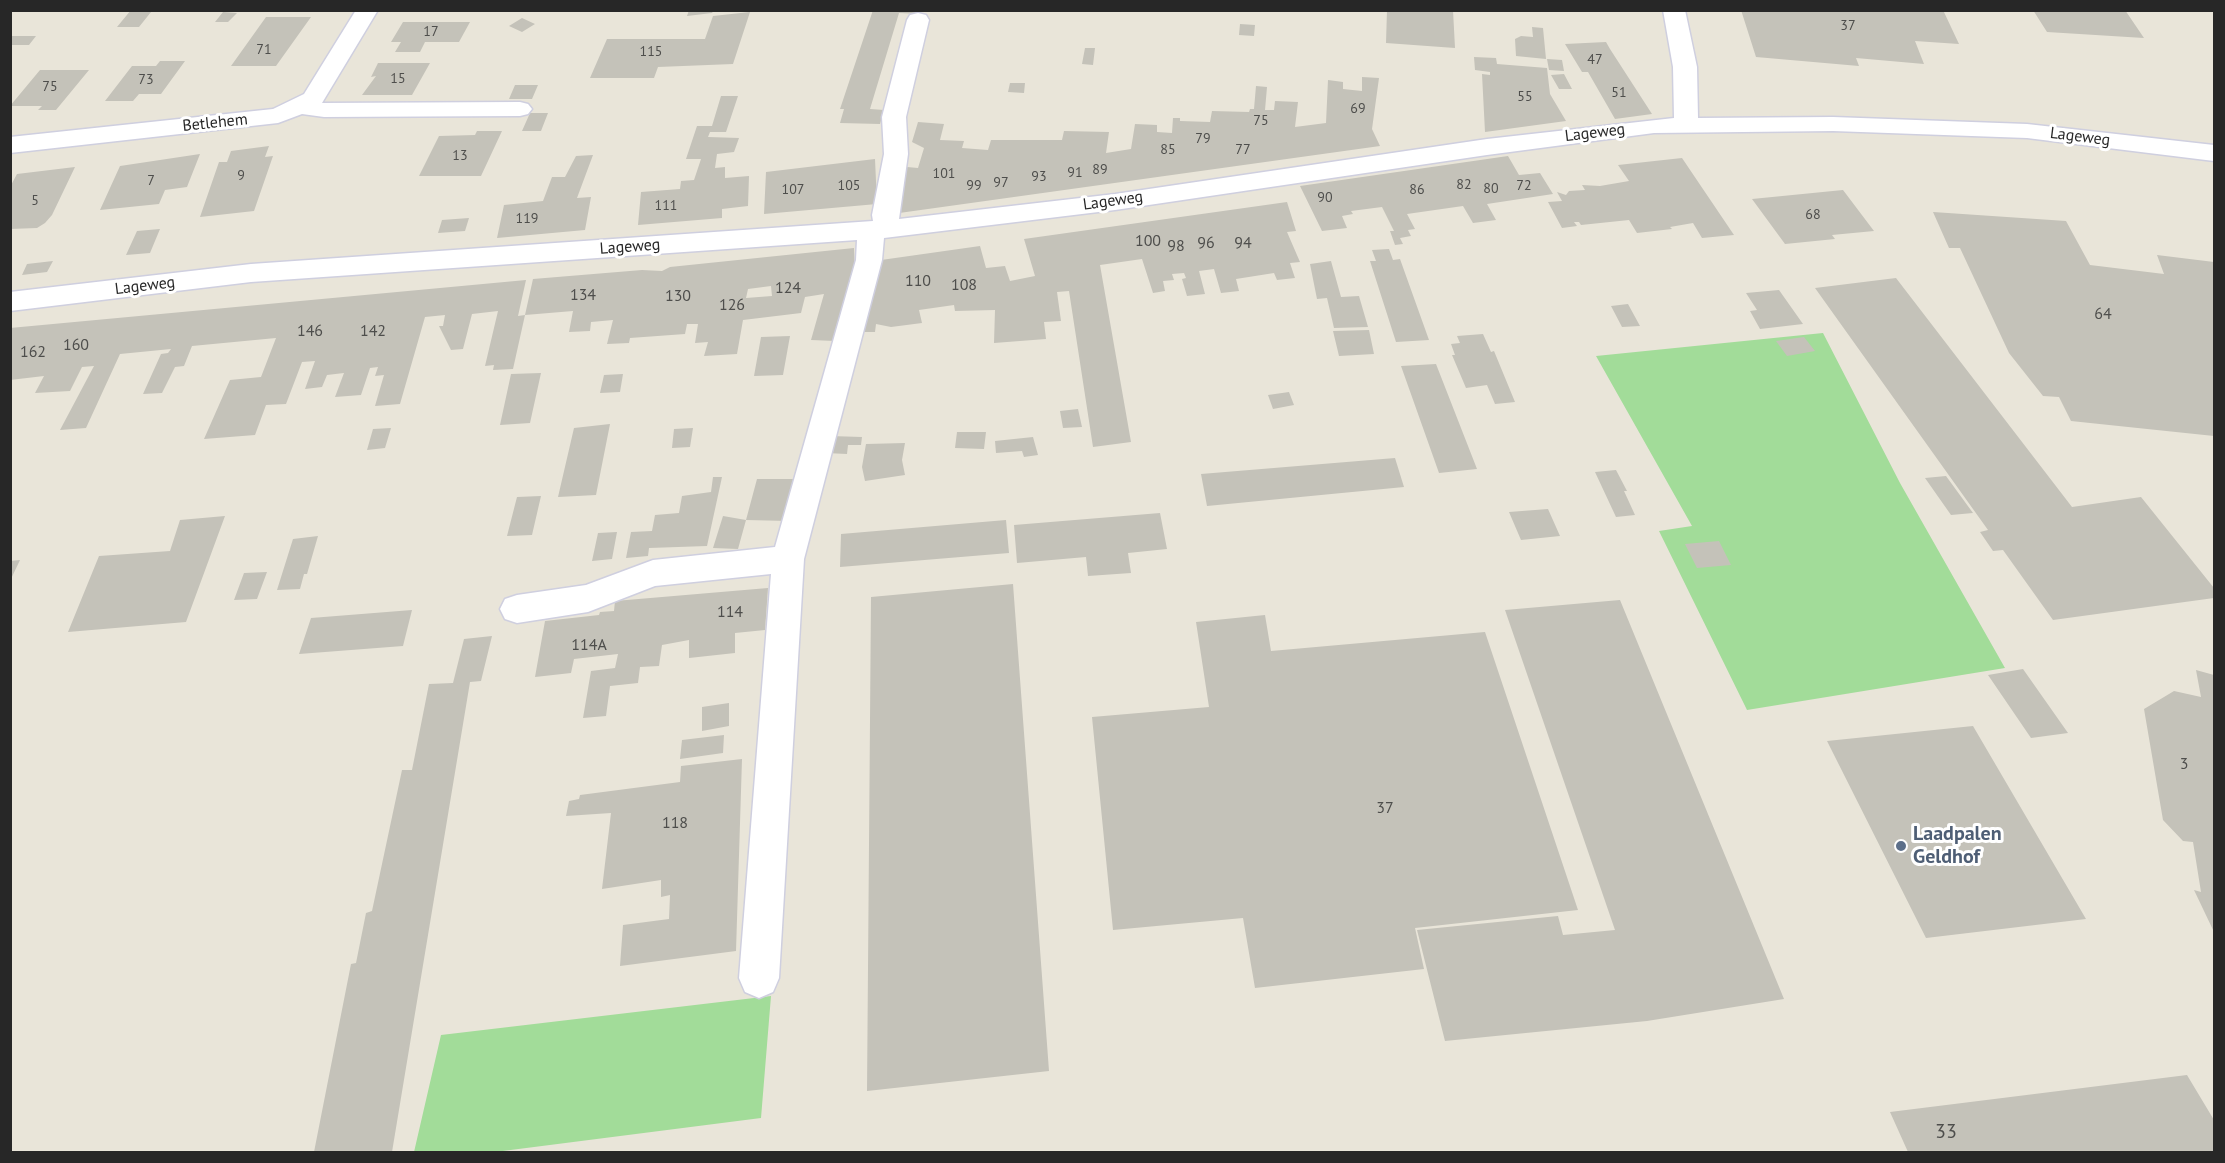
<!DOCTYPE html>
<html>
<head>
<meta charset="utf-8">
<style>
	body { margin:0 }
	#map { position:relative; width:2225px; height:1163px; overflow:hidden; background:#e9e5d9; font-family:"PT Sans",sans-serif }
	canvas { display:block }
	.frame { position:absolute; inset:0; border:12px solid #272727; pointer-events:none }
</style>
</head>
<body>
<div id="map">
<canvas width="2225" height="1163"></canvas>
<div class="frame"></div>
</div>
<script>
const ctx = document.querySelector('canvas').getContext('2d');
ctx.lineJoin = 'round';
function paint(path, color) { ctx.fillStyle = color; ctx.fill(path, 'evenodd'); }
const poly = rows => new Path2D(rows.map(r => 'M' + r).join(''));
function trace(path, color, width, dash) { ctx.strokeStyle = color; ctx.lineWidth = width; ctx.lineCap = dash ? 'butt' : 'round'; ctx.setLineDash(dash || []); ctx.stroke(path); }
function drawText(font, color, halo, rows, align = 'center') {
  ctx.font = font + ' "PT Sans",sans-serif'; ctx.lineWidth = 6; ctx.setLineDash([]); ctx.textBaseline = 'middle'; ctx.strokeStyle = halo; ctx.fillStyle = color; for (const [text, x, y, turn = 0] of rows) {
    ctx.save(); ctx.translate(x, y); ctx.rotate((+turn || 0) * Math.PI / 180); ctx.textAlign = isNaN(turn) ? turn : align; if (halo) ctx.strokeText(text, 0, 0); ctx.fillText(text, 0, 0); ctx.restore();
  }
}
const green = poly([
	[1823,333,1900,483,2005,668,1747,710,1659,531,1692,526,1596,356],
	[771,996,761,1118,495,1152,414,1152,441,1035]
]);
const building = poly([
	[131,10,151,12,139,27,117,27],
	[689,10,714,10,712,13,687,16],
	[873,10,921,10,921,14,899,13,870,109,884,110,880,124,840,123,844,109,840,109],
	[1387,10,1453,10,1455,48,1386,43],
	[1741,10,1943,10,1959,44,1915,41,1924,64,1856,58,1859,66,1756,57],
	[2033,10,2125,10,2144,38,2047,32],
	[223,12,237,13,228,22,215,22],
	[750,12,733,64,658,67,654,78,590,78,607,39,705,39,713,16],
	[266,17,311,17,276,66,231,66],
	[522,18,535,24,522,32,509,26],
	[403,22,470,22,459,42,425,42,420,52,395,52,401,42,391,42],
	[1240,24,1255,25,1254,36,1239,35],
	[1532,27,1543,28,1546,59,1516,56,1515,39,1521,36,1533,37],
	[10,36,36,36,29,45,10,45],
	[1606,42,1610,49,1652,114,1615,119,1588,72,1582,72,1565,44],
	[1085,48,1095,48,1093,65,1082,64],
	[1474,57,1496,58,1497,64,1547,68,1550,94,1566,121,1485,132,1482,74,1490,75,1490,72,1475,70],
	[1547,59,1562,60,1564,71,1549,70],
	[160,61,185,61,161,94,139,94,133,101,105,101,132,66,156,66],
	[378,63,430,63,412,95,362,95,376,76,371,77],
	[40,70,89,70,56,110,38,110,42,106,10,106],
	[1564,74,1572,89,1559,89,1551,75],
	[1362,77,1379,78,1372,129,1380,146,892,214,907,167,918,168,924,148,912,142,918,122,944,124,940,140,964,141,962,148,988,150,991,140,1062,140,1064,131,1109,132,1106,153,1131,149,1135,124,1157,125,1157,132,1172,133,1173,118,1180,118,1180,121,1210,122,1212,111,1249,112,1250,109,1254,109,1256,86,1267,87,1265,110,1274,110,1275,101,1298,102,1295,127,1326,123,1328,80,1343,82,1343,89,1362,91],
	[1010,83,1025,83,1024,93,1008,92],
	[515,85,538,85,532,99,509,99],
	[721,96,738,96,726,132,710,132,708,137,739,138,734,152,717,154,715,168,725,167,725,178,749,176,748,206,722,209,722,218,638,225,641,192,680,189,681,181,694,180,701,159,686,159,697,126,712,126],
	[530,113,548,113,541,131,522,131],
	[477,131,502,131,481,176,419,176,439,136,475,135],
	[269,146,265,157,273,156,254,211,200,217,219,162,227,162,231,151],
	[200,154,187,187,165,190,159,204,100,210,120,166],
	[593,155,577,198,591,197,585,230,497,238,504,205,543,201,552,177,565,177,576,156],
	[1508,156,1519,175,1540,173,1553,194,1487,204,1496,220,1473,223,1463,206,1407,214,1415,229,1408,230,1411,236,1400,238,1403,244,1395,245,1390,231,1394,231,1382,207,1351,211,1353,214,1342,216,1347,228,1322,231,1300,186],
	[1682,158,1734,235,1702,238,1693,223,1670,227,1672,229,1637,233,1629,220,1581,225,1579,222,1574,222,1577,226,1562,228,1548,202,1562,201,1557,192,1566,195,1569,191,1585,190,1582,185,1600,186,1629,181,1618,165],
	[875,159,877,204,764,214,766,172],
	[75,167,52,215,45,223,37,228,10,229,10,187,17,174],
	[1843,190,1874,231,1832,235,1835,239,1785,244,1752,199],
	[1287,202,1296,231,1287,232,1300,262,1290,263,1295,278,1277,280,1274,273,1236,279,1239,291,1221,293,1214,269,1199,271,1205,294,1187,296,1182,279,1186,278,1184,273,1172,274,1174,280,1163,281,1165,291,1153,293,1142,259,1100,265,1131,442,1093,447,1069,291,1057,292,1061,321,1044,322,1046,339,994,343,995,310,955,311,954,305,919,310,922,323,891,327,876,324,875,332,856,332,874,261,980,246,986,268,1005,266,1010,281,1035,276,1024,239],
	[1933,212,2066,221,2090,265,2164,274,2157,255,2214,262,2214,436,2071,421,2059,397,2043,396,2009,353,1960,248,1949,248],
	[469,218,465,231,438,233,442,220],
	[160,229,150,253,126,255,137,231],
	[854,248,855,275,835,341,811,340,824,294,805,297,801,313,743,320,737,354,704,356,708,342,695,343,698,324,687,324,685,334,630,338,629,343,607,344,613,320,591,322,590,331,569,332,573,311,525,315,533,279,642,270,662,271,670,267],
	[771,286,772,296,746,298,748,289],
	[1389,249,1393,260,1400,259,1429,340,1396,342,1370,261,1376,261,1372,250],
	[53,261,47,272,22,275,27,264],
	[1331,261,1341,297,1359,296,1368,327,1334,328,1327,298,1317,299,1310,264],
	[1896,278,2072,507,2141,497,2214,588,2214,598,2053,620,2003,550,1993,551,1980,532,1988,530,1815,288],
	[526,280,518,316,525,315,513,369,493,370,494,365,485,366,498,311,472,314,463,349,451,350,439,326,443,326,445,315,425,317,400,404,375,406,384,375,375,376,378,367,370,368,361,395,335,397,344,373,327,375,322,387,305,389,315,361,302,362,286,404,266,405,255,435,204,439,230,380,261,377,276,338,192,346,184,366,175,367,162,393,143,394,161,354,168,353,171,349,120,354,86,428,60,430,94,366,82,367,70,391,35,393,44,376,10,380,10,328],
	[1779,290,1803,324,1760,329,1750,311,1757,310,1746,293],
	[1628,304,1640,326,1622,327,1611,306],
	[1369,330,1374,354,1339,356,1333,331],
	[1483,334,1491,352,1494,351,1515,402,1495,404,1487,385,1466,388,1452,355,1455,355,1451,344,1460,343,1457,336],
	[790,336,783,375,754,376,761,337],
	[1804,337,1815,351,1787,356,1776,341],
	[1436,364,1477,469,1439,473,1401,366],
	[541,373,530,423,500,425,511,374],
	[623,374,620,392,600,393,604,375],
	[1289,392,1294,405,1273,409,1268,395],
	[1078,409,1082,427,1063,428,1060,411],
	[610,424,596,495,558,497,574,428],
	[391,428,385,448,367,450,373,429],
	[693,428,690,447,672,448,674,429],
	[957,432,986,432,984,449,955,448],
	[830,436,862,437,861,445,848,445,847,454,826,453],
	[1033,437,1038,455,1024,457,1022,451,996,453,995,441],
	[905,443,902,460,905,475,865,481,862,467,866,444],
	[1395,458,1404,487,1207,506,1201,474],
	[1616,470,1627,491,1624,491,1635,515,1616,517,1595,472],
	[1946,476,1973,513,1951,515,1925,478],
	[713,477,722,477,707,546,649,548,648,556,626,558,631,532,652,531,655,515,679,513,682,496,711,492],
	[757,479,797,479,789,521,746,520],
	[541,496,532,535,507,536,517,497],
	[1548,509,1560,536,1521,540,1509,512],
	[1160,513,1167,549,1128,553,1131,573,1088,576,1086,557,1017,563,1014,525],
	[225,516,186,622,68,632,99,556,170,551,180,520],
	[723,516,746,520,738,549,713,548],
	[1006,520,1009,553,840,567,841,534],
	[617,532,612,559,592,561,598,533],
	[318,536,307,574,304,574,300,589,277,590,293,539],
	[1719,541,1731,565,1697,568,1685,544],
	[20,560,10,581,10,561],
	[267,572,257,599,234,600,244,573],
	[1013,584,1049,1071,867,1091,871,597],
	[768,588,765,630,735,633,735,653,689,658,689,640,662,645,659,666,640,667,638,683,610,686,606,716,583,718,591,671,615,668,618,654,574,659,571,673,535,677,545,621,599,615,600,612,614,611,615,601],
	[1620,600,1784,999,1647,1021,1445,1041,1417,930,1558,916,1563,935,1615,930,1505,610],
	[412,610,403,646,299,654,311,618],
	[1265,615,1271,651,1485,632,1578,910,1415,928,1424,969,1255,988,1243,918,1113,930,1092,717,1209,707,1196,622],
	[492,636,481,681,470,682,392,1152,314,1152,351,964,356,963,366,913,372,911,402,770,412,770,429,684,453,683,464,639],
	[2023,669,2068,733,2031,738,1988,675],
	[2196,670,2214,675,2214,932,2194,890,2201,892,2193,842,2183,841,2163,820,2144,709,2174,691,2201,697],
	[729,703,729,726,702,731,702,707],
	[1973,726,2086,919,1926,938,1827,741],
	[724,735,723,753,680,759,682,740],
	[742,759,736,951,620,966,623,925,669,919,670,895,661,897,661,880,602,889,611,813,566,816,569,801,579,799,580,795,680,782,681,766],
	[2187,1075,2214,1120,2214,1152,1908,1152,1890,1112]
]);
const minor = poly([
	[356,10,378,10,322,103,520,102,528,104,532,109,528,114,520,116,324,117,302,114,278,123,10,153,10,137,273,109,304,94,356,10],
	[1663,10,1685,10,1697,67,1698,118,1833,117,2027,124,2214,145,2214,161,2027,138,1833,131,1654,133,1487,155,1115,210,884,238,882,260,804,559,779,978,773,992,759,998,745,992,739,978,771,574,655,586,588,612,517,623,505,619,500,609,505,599,517,595,586,585,653,560,775,547,856,260,857,240,251,282,10,311,10,292,251,264,873,221,872,215,884,154,882,117,907,20,910,15,918,13,926,15,929,20,906,117,908,154,899,219,1115,194,1487,139,1674,118,1673,67,1663,10]
]);
const markers = [
	[1901,846,6,"#5c6f8a"]
];
const farNumbernames = [
	["37",1848,26],
	["17",431,32],
	["71",264,50],
	["115",651,52],
	["47",1595,60],
	["15",398,79],
	["73",146,80],
	["75",50,87],
	["51",1619,93],
	["55",1525,97],
	["69",1358,109],
	["75",1261,121],
	["79",1203,139],
	["85",1168,150],
	["77",1243,150],
	["13",460,156],
	["89",1100,170],
	["91",1075,173],
	["101",944,174],
	["9",241,176],
	["93",1039,177],
	["7",151,181],
	["97",1001,183],
	["82",1464,185],
	["105",849,186],
	["99",974,186],
	["72",1524,186],
	["80",1491,189],
	["107",793,190],
	["86",1417,190],
	["90",1325,198],
	["5",35,201],
	["111",666,206],
	["68",1813,215],
	["119",527,219]
];
const farStreetnames = [
	["Betlehem",215,123,-6],
	["Lageweg",1595,133,-7],
	["Lageweg",2080,137,7],
	["Lageweg",1113,201,-8],
	["Lageweg",630,247,-4],
	["Lageweg",145,286,-7]
];
const numberNames = [
	["100",1148,241],
	["96",1206,243],
	["94",1243,243],
	["98",1176,246],
	["110",918,281],
	["108",964,285],
	["124",788,288],
	["134",583,295],
	["130",678,296],
	["126",732,305],
	["64",2103,314],
	["146",310,331],
	["142",373,331],
	["160",76,345],
	["162",33,352],
	["114",730,612],
	["114A",589,645],
	["3",2184,764],
	["37",1385,808],
	["118",675,823]
];
const serviceNames = [
	["Laadpalen",1913,834],
	["Geldhof",1913,857]
];
const nearNumbernames = [
	["33",1946,1132]
];
paint(green, '#a2dc99');
paint(building, '#c4c2b9');
trace(minor, '#cfcfdf', 3);
paint(minor, '#fff');
for (const [x, y, r, color] of markers) { const dot = new Path2D(); dot.arc(x, y, r, 0, 2 * Math.PI); ctx.fillStyle = color; ctx.fill(dot); trace(dot, '#fff', 2); }
drawText('14px', '#4e4e4c', null, farNumbernames);
drawText('16px', '#272727', '#fff', farStreetnames);
drawText('16px', '#4e4e4c', null, numberNames);
drawText('bold 20px', '#4e5e75', '#fff', serviceNames, 'left');
drawText('20px', '#4e4e4c', null, nearNumbernames);
</script>
</body>
</html>
